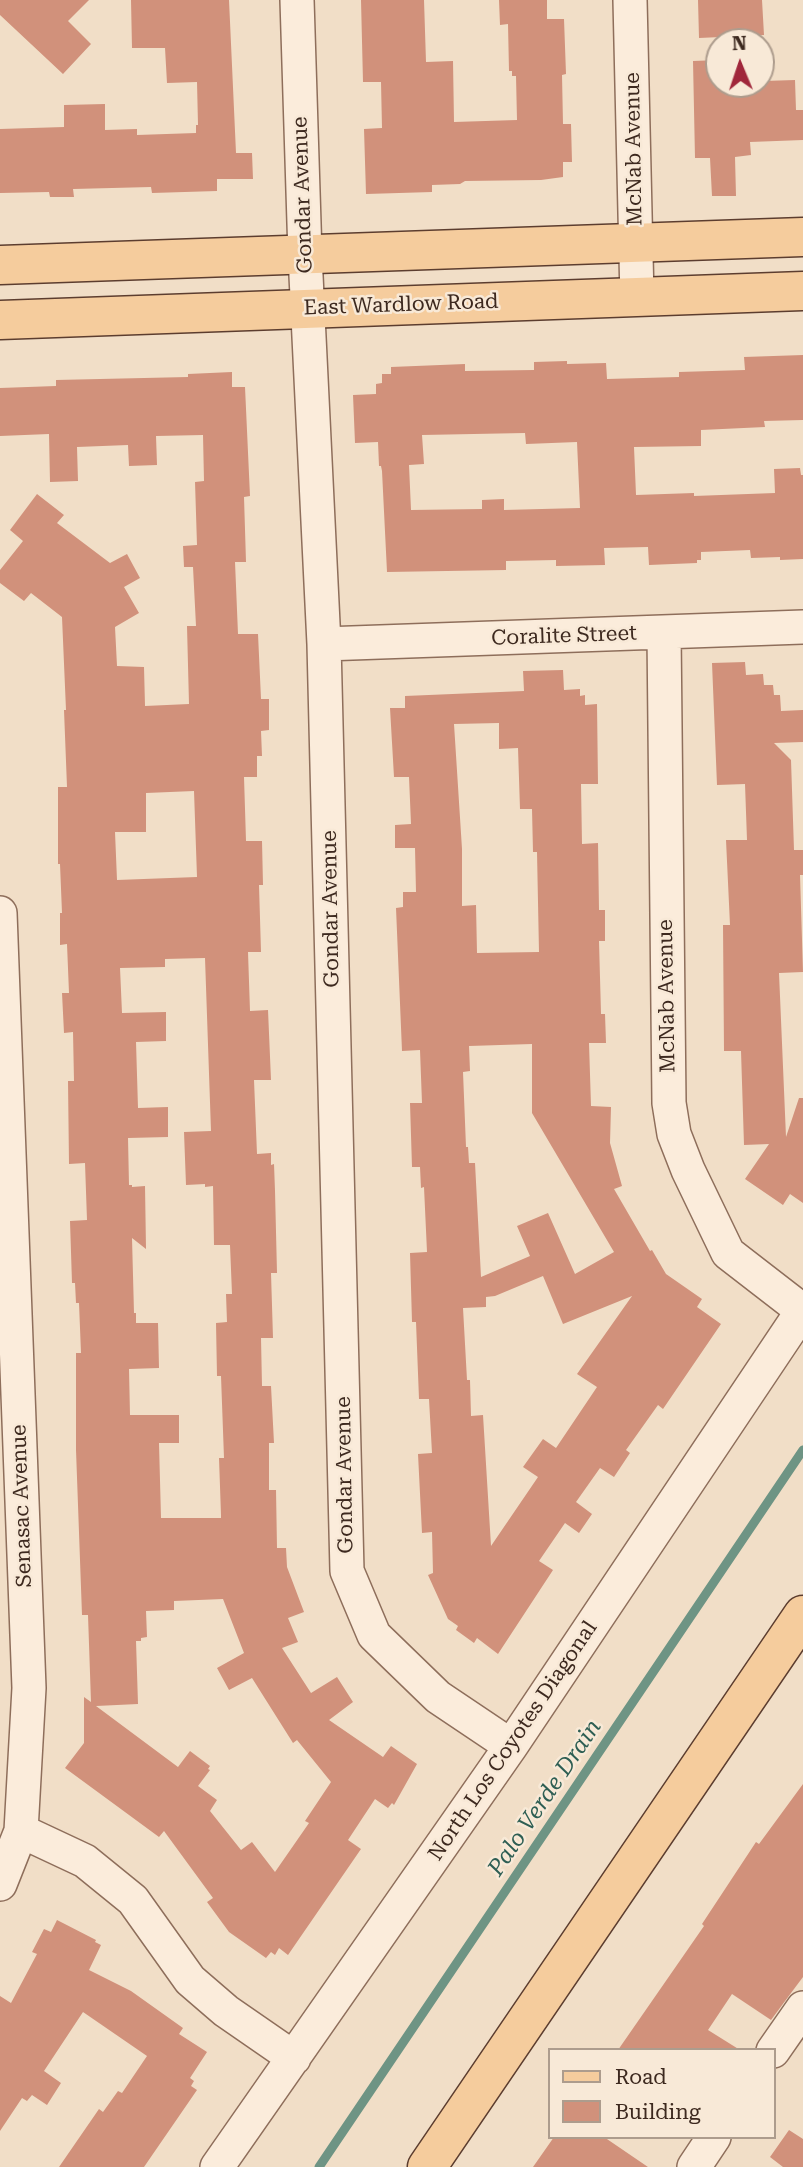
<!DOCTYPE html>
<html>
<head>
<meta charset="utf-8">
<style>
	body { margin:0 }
	#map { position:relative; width:803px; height:2167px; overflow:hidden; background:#f1dec7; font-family:"Roboto Serif",serif }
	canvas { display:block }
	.legend { position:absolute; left:548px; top:2048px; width:228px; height:91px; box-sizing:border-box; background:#f8e9d7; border:2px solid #ad9c8d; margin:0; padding:9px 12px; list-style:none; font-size:21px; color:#3d291f }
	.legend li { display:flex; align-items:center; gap:14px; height:35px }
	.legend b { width:35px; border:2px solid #ad9c8d }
	.north { position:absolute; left:705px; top:28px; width:70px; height:70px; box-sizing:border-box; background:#f8e9d7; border:2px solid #ad9c8d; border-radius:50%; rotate:358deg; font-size:19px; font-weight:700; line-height:28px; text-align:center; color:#3d291f }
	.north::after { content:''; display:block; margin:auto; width:24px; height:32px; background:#a0273b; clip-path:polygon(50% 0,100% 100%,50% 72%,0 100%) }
</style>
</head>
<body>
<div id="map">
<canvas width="803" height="2167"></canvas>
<ul class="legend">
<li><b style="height:9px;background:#f5cc9d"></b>Road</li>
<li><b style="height:19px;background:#d1917b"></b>Building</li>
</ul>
<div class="north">N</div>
</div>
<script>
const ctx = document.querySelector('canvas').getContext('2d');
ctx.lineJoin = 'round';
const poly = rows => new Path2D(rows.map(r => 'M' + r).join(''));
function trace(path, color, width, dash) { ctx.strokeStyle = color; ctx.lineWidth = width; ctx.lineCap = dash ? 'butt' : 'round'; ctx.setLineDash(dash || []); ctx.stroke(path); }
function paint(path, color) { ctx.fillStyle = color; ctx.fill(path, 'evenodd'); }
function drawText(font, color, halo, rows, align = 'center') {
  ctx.font = font + ' "Roboto Serif",serif'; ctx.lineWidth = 5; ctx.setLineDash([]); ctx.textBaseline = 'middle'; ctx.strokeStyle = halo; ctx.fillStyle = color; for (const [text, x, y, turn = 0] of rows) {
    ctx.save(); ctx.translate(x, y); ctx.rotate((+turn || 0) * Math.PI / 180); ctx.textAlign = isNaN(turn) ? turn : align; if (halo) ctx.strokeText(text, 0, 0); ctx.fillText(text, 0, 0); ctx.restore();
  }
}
const stream = poly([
	[319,2167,803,1450]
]);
const building = poly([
	[0,0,89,0,68,21,91,44,63,74,0,15],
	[131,0,229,0,236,153,252,153,253,179,217,179,217,191,152,193,151,187,73,189,74,197,50,197,49,192,0,193,0,129,64,127,64,105,105,104,105,130,137,129,137,135,196,133,196,125,198,125,197,82,167,83,165,48,132,48],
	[361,0,424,0,426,62,453,61,454,122,517,120,516,76,512,76,512,71,509,71,508,24,500,25,499,0,547,0,547,19,564,19,566,74,562,75,563,124,571,124,572,162,563,162,563,177,541,180,465,181,460,184,432,185,432,192,366,194,364,129,382,128,381,82,363,82],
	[698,0,762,0,764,35,699,38],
	[719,60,719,84,764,84,764,81,795,80,796,110,803,110,803,140,750,142,751,155,735,157,736,196,712,196,710,158,695,158,693,61],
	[803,355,803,420,764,421,765,427,701,430,701,446,634,447,636,495,694,493,694,496,775,493,774,469,800,468,801,475,803,475,803,559,780,560,780,557,751,558,750,550,701,552,701,560,697,560,697,563,649,565,648,547,604,548,605,565,556,566,556,560,506,561,506,570,387,572,382,471,381,466,379,466,378,442,355,443,353,395,376,394,376,384,382,383,382,374,391,374,391,367,465,364,465,371,534,370,534,362,567,361,567,364,606,363,607,379,679,377,679,372,745,370,744,357],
	[525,433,526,444,577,442,580,508,504,510,504,499,482,500,482,509,411,510,409,465,424,464,422,435],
	[232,372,232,387,245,387,250,496,244,497,246,562,235,562,238,634,258,634,261,699,269,699,269,730,261,731,262,756,257,756,257,777,244,777,246,841,262,841,263,885,259,885,261,952,248,952,250,1011,268,1010,271,1080,254,1080,257,1154,271,1153,271,1165,274,1164,275,1191,277,1273,271,1273,273,1338,261,1338,262,1386,271,1386,274,1443,269,1443,269,1490,276,1490,277,1548,286,1548,287,1567,304,1612,288,1618,298,1642,282,1648,311,1693,337,1677,353,1702,329,1720,383,1757,391,1746,417,1764,394,1805,392,1803,388,1808,375,1799,348,1840,361,1849,288,1955,279,1948,275,1955,271,1952,266,1958,229,1932,207,1902,213,1898,164,1831,159,1837,65,1768,84,1743,84,1697,91,1702,88,1615,82,1615,76,1450,76,1353,81,1353,79,1303,76,1303,75,1283,72,1283,70,1221,87,1220,85,1163,69,1164,68,1081,74,1081,73,1032,64,1033,62,993,69,993,67,944,60,945,60,913,62,913,60,864,58,864,58,787,67,787,64,710,66,710,62,617,31,593,24,601,0,583,0,570,23,541,10,530,37,494,64,515,57,523,110,563,127,554,140,578,124,587,139,613,115,627,117,666,144,667,145,706,189,704,187,626,196,626,193,567,184,567,183,546,197,545,195,482,204,481,203,435,156,436,157,465,129,466,128,445,77,447,78,481,50,482,49,434,0,436,0,388,56,386,56,380,188,377,188,374],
	[194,791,197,877,117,880,115,832,146,832,146,793],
	[205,958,211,1131,184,1132,186,1185,205,1184,205,1187,213,1186,214,1245,230,1245,232,1294,226,1294,227,1322,216,1323,217,1376,221,1376,224,1458,219,1458,221,1515,221,1518,161,1518,159,1443,179,1443,179,1415,130,1415,129,1369,159,1368,158,1323,136,1323,136,1313,134,1313,132,1238,146,1249,145,1186,132,1187,132,1185,129,1185,128,1138,168,1137,168,1107,138,1108,136,1042,166,1041,166,1012,122,1013,120,968,165,967,165,959],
	[223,1599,244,1653,217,1668,229,1690,252,1678,293,1743,297,1740,331,1782,305,1821,309,1823,275,1872,252,1842,241,1850,210,1811,217,1800,198,1786,210,1770,208,1769,210,1766,190,1751,178,1767,96,1706,138,1704,136,1641,141,1641,141,1638,147,1637,146,1611,174,1610,174,1601],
	[745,662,746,675,763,674,764,685,773,685,774,695,780,695,781,711,803,710,803,742,774,743,791,760,794,850,803,850,803,875,800,875,803,972,779,973,786,1137,799,1098,803,1098,803,1203,790,1194,783,1205,745,1179,769,1144,744,1145,741,1051,724,1051,723,925,730,925,726,840,747,840,745,784,717,785,712,663],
	[563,670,564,690,580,689,580,696,585,695,585,705,597,704,598,784,581,784,582,844,598,843,599,910,605,910,605,941,599,941,601,1014,605,1014,606,1043,589,1043,591,1106,611,1107,610,1143,622,1186,614,1189,650,1251,652,1250,666,1274,702,1299,697,1307,721,1324,663,1409,658,1405,626,1450,630,1453,614,1477,600,1468,576,1502,592,1514,579,1533,565,1523,539,1561,553,1570,498,1654,477,1638,474,1643,456,1630,458,1626,448,1619,428,1575,433,1573,432,1532,422,1533,418,1454,432,1453,429,1399,419,1399,416,1322,412,1322,410,1253,427,1252,424,1187,421,1188,420,1167,412,1167,410,1103,422,1103,420,1050,402,1051,396,908,403,907,403,892,416,892,415,848,395,848,395,825,411,824,409,777,394,777,390,708,405,708,405,696,524,691,523,671],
	[499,723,499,749,518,748,520,809,532,809,533,852,537,852,539,952,477,953,476,905,462,906,462,849,454,724],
	[532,1044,532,1113,614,1252,575,1274,548,1213,517,1226,530,1256,481,1277,475,1163,469,1163,468,1147,466,1147,463,1072,470,1071,469,1046],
	[543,1276,563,1324,632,1296,577,1374,597,1387,556,1448,543,1439,523,1467,538,1477,491,1546,483,1415,471,1416,470,1380,467,1380,463,1308,486,1307,486,1297,495,1296],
	[803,1784,803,1977,791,1993,771,2020,732,1994,708,2030,740,2050,618,2050,704,1926,702,1924,756,1842,759,1844],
	[57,1920,96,1940,95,1942,101,1945,89,1970,131,1991,183,2028,179,2034,207,2052,190,2078,194,2081,191,2086,197,2090,144,2167,59,2167,99,2109,103,2112,118,2091,122,2093,147,2056,83,2012,44,2071,61,2083,47,2105,32,2095,27,2101,22,2098,0,2131,0,1996,11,2003,37,1954,32,1952,44,1929,51,1932],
	[789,2130,803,2139,803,2167,783,2167,770,2157],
	[554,2137,604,2137,648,2167,533,2167]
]);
const minor = poly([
	[297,0,305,255,324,644,347,1571,374,1635,438,1697,511,1746],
	[630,0,637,298],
	[664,633,669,1103,674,1134,688,1170,728,1253,803,1311],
	[324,644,803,627],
	[0,913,29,1688,21,1831,0,1884],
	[21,1831,85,1861,133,1900,190,1980,226,2011,294,2058],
	[773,2051,803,2008],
	[217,2167,511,1746,803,1310],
	[694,2167,714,2137]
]);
const major = poly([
	[0,265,803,237],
	[0,320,803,291],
	[427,2167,803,1615]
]);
const streetNames = [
	["McNab Avenue",634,149,-91],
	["Gondar Avenue",303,195,-92],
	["East Wardlow Road",401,305,-2],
	["Coralite Street",564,636,-2],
	["Gondar Avenue",331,909,-91],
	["McNab Avenue",667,996,-91],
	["Gondar Avenue",345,1475,-91],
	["Senasac Avenue",22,1506,-92],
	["North Los Coyotes Diagonal",513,1741,-56]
];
const waterNames = [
	["Palo Verde Drain",545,1798,-56]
];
trace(stream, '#6e9484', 9);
paint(building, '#d1917b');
trace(minor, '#8e6e5b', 36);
trace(major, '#5c3d2f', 41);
trace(minor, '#fbecdb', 33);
trace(major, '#f5cc9d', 38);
drawText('21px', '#3d291f', '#f8e9d7', streetNames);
drawText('italic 23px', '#2e5e53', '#f8e9d7', waterNames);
</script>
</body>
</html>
